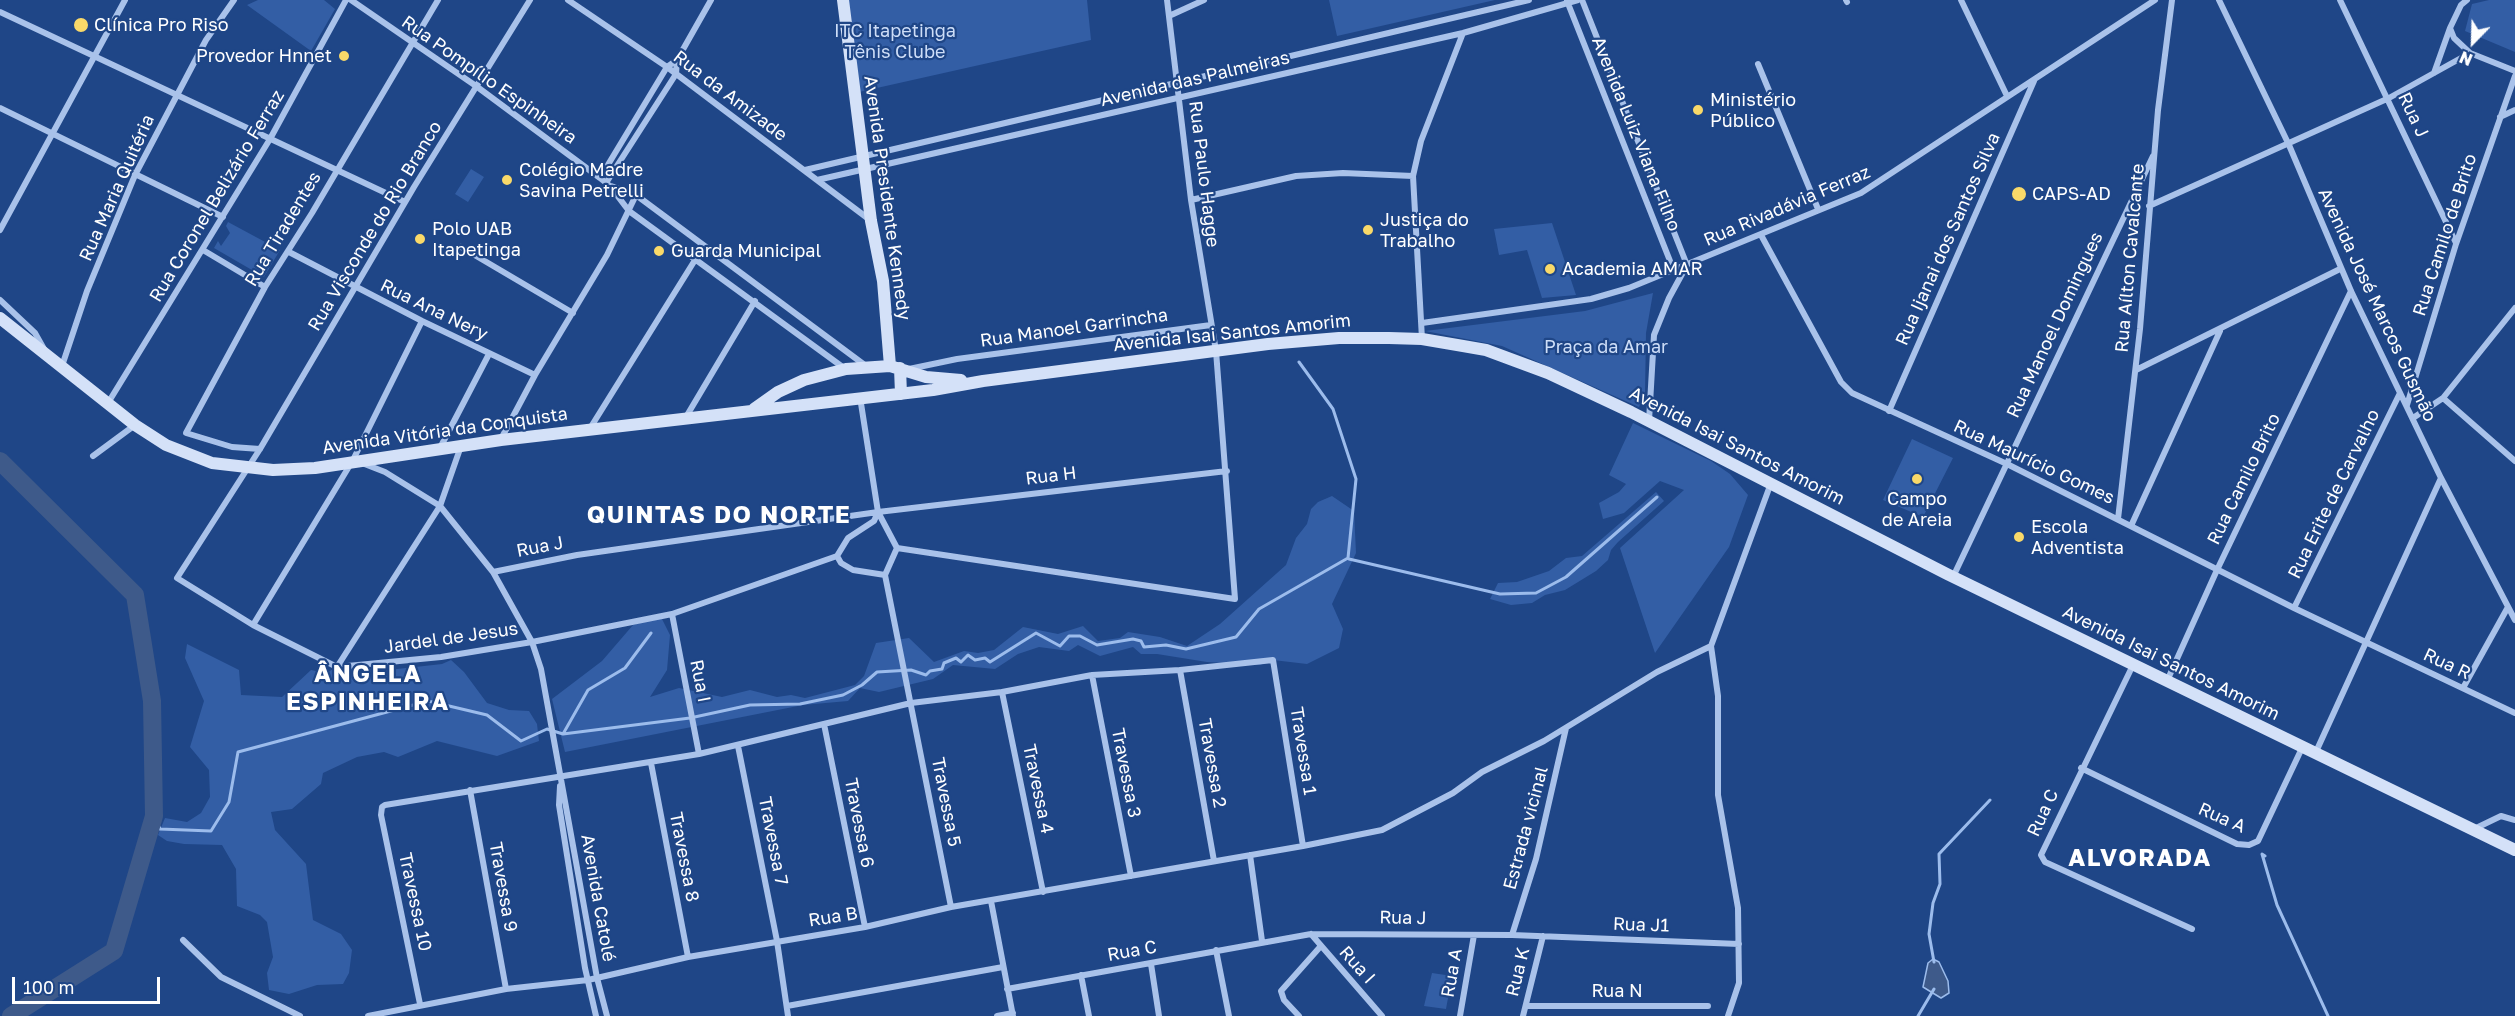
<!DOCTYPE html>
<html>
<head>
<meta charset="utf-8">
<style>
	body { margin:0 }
	#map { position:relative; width:2515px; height:1016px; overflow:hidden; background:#1f4687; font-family:"Golos Text",sans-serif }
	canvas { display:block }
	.north { position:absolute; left:2443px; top:12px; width:60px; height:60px; -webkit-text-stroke:4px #1f4687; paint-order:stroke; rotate:203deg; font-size:16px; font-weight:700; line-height:24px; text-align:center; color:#fff }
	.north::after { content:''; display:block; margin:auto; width:21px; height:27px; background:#fff; clip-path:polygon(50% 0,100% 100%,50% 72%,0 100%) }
	.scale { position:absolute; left:12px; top:977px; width:148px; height:27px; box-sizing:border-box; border:3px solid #fff; border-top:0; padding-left:8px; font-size:18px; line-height:21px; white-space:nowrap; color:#fff; -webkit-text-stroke:4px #1f4687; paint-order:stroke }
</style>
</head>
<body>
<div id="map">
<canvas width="2515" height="1016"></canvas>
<div class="north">N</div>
<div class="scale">100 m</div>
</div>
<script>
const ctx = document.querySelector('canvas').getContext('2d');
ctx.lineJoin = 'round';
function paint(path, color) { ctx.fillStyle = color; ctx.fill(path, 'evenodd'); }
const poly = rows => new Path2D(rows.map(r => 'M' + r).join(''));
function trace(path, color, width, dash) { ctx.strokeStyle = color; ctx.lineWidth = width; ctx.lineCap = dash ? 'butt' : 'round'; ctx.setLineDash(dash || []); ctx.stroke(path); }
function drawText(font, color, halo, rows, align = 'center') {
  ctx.font = font + ' "Golos Text",sans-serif'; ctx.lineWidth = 4.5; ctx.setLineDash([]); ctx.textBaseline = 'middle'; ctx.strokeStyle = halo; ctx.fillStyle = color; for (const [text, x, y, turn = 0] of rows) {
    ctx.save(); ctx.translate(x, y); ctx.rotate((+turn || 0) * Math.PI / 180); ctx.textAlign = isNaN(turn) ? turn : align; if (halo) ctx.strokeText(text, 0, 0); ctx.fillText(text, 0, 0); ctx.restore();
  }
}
const green = poly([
	[258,0,324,0,335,9,311,51,247,5],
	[846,0,1087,0,1091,40,859,92],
	[1329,0,1495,0,1337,36],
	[2489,0,2515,0,2515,52,2465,31,2472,4],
	[471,169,484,177,468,202,455,194],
	[228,222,280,250,264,277,214,248,218,241,221,246,230,233,226,226],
	[1552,223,1576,295,1542,298,1527,250,1499,255,1494,229],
	[1653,293,1646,333,1645,393,1639,407,1502,346,1425,331,1585,311],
	[1633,423,1711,461,1730,474,1748,495,1729,547,1655,653,1620,548,1684,490,1660,481,1624,513,1603,519,1599,503,1619,492,1626,484,1609,475],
	[1912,439,1953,458,1923,517,1883,500],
	[1656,492,1664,501,1618,542,1611,550,1608,560,1596,571,1565,590,1545,595,1532,603,1511,605,1490,599,1498,583,1517,582,1549,571,1566,558,1582,556],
	[1332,496,1354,511,1356,553,1332,604,1343,629,1339,648,1307,664,1273,660,1260,665,1207,662,1157,654,1141,654,1133,647,1100,656,1078,645,1069,651,1039,647,1018,654,995,669,953,665,933,679,879,692,860,688,848,701,803,705,565,752,552,699,602,661,633,625,661,617,670,635,667,670,650,697,679,688,722,697,750,690,777,697,791,695,805,698,855,685,864,676,876,643,909,638,934,662,964,651,978,653,994,650,1023,627,1058,634,1083,626,1098,641,1120,638,1128,632,1160,637,1187,646,1220,624,1286,565,1296,538,1307,524,1311,509,1318,502],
	[187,644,239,670,241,695,282,697,311,670,326,673,337,667,341,659,345,664,379,671,442,664,451,660,464,672,487,703,509,710,529,711,537,724,539,741,497,756,437,741,398,757,384,752,357,757,323,773,321,784,292,809,271,812,275,830,306,864,313,920,341,934,352,950,349,973,343,984,317,985,289,994,269,990,267,973,273,957,267,922,260,915,237,906,236,869,222,845,184,844,167,841,158,835,165,818,187,822,201,813,210,797,209,770,190,747,204,701,185,658],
	[1432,973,1452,976,1446,1009,1424,1006]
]);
const water = poly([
	[1933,959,1939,962,1948,981,1949,993,1941,998,1923,987,1928,963,1933,959]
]);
const stream = poly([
	[1349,559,1500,594,1536,593,1566,577,1657,497],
	[563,734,690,718,750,705,800,704,843,695,862,685,877,672,911,670,926,675,930,671,942,669,944,663,956,658,961,662,968,655,975,660,985,658,990,662,1036,633,1060,646,1069,636,1080,636,1097,645,1133,639,1141,641,1144,647,1166,645,1186,649,1236,637,1259,609,1348,558,1356,479,1333,409,1299,362],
	[154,816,160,829,211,831,229,802,238,752,428,701,487,715,521,741,547,729,563,734,588,690,625,668,651,633],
	[2265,856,2262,854,2277,905,2328,1016],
	[1934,962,1929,934,1933,903,1940,884,1939,854,1990,800],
	[1918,1016,1934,989]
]);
const river = poly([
	[0,461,135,595,152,701,154,816,114,951,11,1016]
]);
const street = poly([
	[351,0,476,86,600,178,610,186,629,211,844,368],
	[568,0,667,67,870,220],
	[1582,0,1687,265],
	[1846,0,1847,2],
	[1961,0,2007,96],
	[2219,0,2289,145,2351,291,2441,478,2515,620],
	[2340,0,2456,243],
	[2467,0,2461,5,2450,28,2454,38,2470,53,2515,71],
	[1567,1,1674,271],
	[0,12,405,202],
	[1169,16,1204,0],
	[1758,64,1818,209],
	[2434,73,2450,28],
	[0,108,223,217],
	[2500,117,2515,110],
	[805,170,1529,0],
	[600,178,667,67,677,60],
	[817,180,1463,33,1578,0],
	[606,183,676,74,677,60,711,0],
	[611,186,636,195,866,366],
	[1191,200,1296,176,1343,173,1413,176],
	[2149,206,2389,98,2470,53],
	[0,230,125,0],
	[1761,235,1841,382,1852,393,2007,464,2294,608,2515,713],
	[461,247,573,313],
	[203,250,265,287],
	[289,252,422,321,535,375],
	[0,300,35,333,44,349],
	[1422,323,1591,299,1629,288,1861,193,2155,0],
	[1422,339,1413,176,1421,141,1463,33],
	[62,366,87,291,135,175,206,40,234,0],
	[909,369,957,359,1211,325],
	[2136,370,2340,269],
	[860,397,878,512,897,548,885,575,951,907],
	[2443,398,2515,461],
	[108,403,270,139,346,0],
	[2407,405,2456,244,2515,76],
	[1889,411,2034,81],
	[686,417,755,301],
	[2413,418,2443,398,2515,308],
	[1649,421,1654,335,1669,298,1687,265],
	[589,430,695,260],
	[501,439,535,375,607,255,636,195],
	[440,448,489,354],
	[260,449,232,447,186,433,265,287,312,213,438,0],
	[93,456,135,425],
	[362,463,385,472,440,506,493,572,532,642,541,669,597,978,607,1016],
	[2118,519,2140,329,2158,110,2172,0],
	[2131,526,2220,331],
	[897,548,1235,599,1216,351,1191,200,1167,0],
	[837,556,841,563,853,570,885,575],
	[493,572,577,555,878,512,1227,471],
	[1953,577,2153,156],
	[2294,608,2400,393],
	[672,614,699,754],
	[253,625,353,460,422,321],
	[1711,646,1718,696,1718,795,1738,908,1739,983,1728,1016],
	[2133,665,2041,855,2045,862,2192,929],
	[337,667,253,625,177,578,260,449,414,187,530,0],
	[337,667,441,657,532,642,672,614,837,556,848,538,874,521,878,512],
	[337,667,440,506,461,446],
	[1180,670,1214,861],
	[1092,675,1131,876],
	[2167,681,2217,570,2351,291],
	[2463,688,2508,607],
	[1002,692,1043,892],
	[824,724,865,927],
	[738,746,777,941,788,1016],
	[2315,754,2441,478],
	[651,763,688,957],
	[2081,768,2237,844,2249,845,2258,841,2302,748],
	[560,786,559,805,585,968,596,1016],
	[470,790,506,989],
	[2474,829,2501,816,2515,820],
	[1250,855,1262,941],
	[991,901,1013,1016],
	[1311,934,1382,1016],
	[1512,935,1536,859,1566,728],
	[183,940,221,977,300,1016],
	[1216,950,1229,1016],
	[1151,964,1159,1016],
	[1081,975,1089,1016],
	[1007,989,1311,934,1512,935,1739,944],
	[420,1004,381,815,382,807,385,805,699,754,911,703,1002,692,1092,675,1180,670,1273,660,1303,846],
	[787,1006,1003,967],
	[1526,1006,1708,1006],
	[368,1016,506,989,588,980,688,957,865,927,951,907,1303,846,1382,830,1453,793,1482,772,1544,741,1657,672,1711,646,1771,483],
	[997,1016,1013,1013],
	[1299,1016,1284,1000,1281,991,1320,947],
	[1460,1016,1474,935],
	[1523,1016,1543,936]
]);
const secondary = poly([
	[843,0,871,221,883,281,890,366],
	[0,318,135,425,166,445,212,463,273,470,315,468,501,440,933,390,983,381,1268,344,1339,338,1389,338,1422,339,1463,346,1486,350,1548,373,1631,412,1947,574,2515,850],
	[900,368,901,394],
	[754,409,778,392,804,380,846,369,890,366,926,377,961,380]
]);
const markers = [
	[81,25,8,"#f9d969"],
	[344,56,6,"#f9d969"],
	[1698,110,6,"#f9d969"],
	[507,180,6,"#f9d969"],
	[2019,194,8,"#f9d969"],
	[1368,230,6,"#f9d969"],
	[420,239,6,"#f9d969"],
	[659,251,6,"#f9d969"],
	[1550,269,6,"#f9d969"],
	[1917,479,6,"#f9d969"],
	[2019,537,6,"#f9d969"]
];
const poiNames = [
	["Clínica Pro Riso",94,25],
	["Provedor Hnnet",332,56,"right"],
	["Ministério",1710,100],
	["Público",1710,121],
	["Colégio Madre",519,170],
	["Savina Petrelli",519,191],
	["CAPS-AD",2032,194],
	["Justiça do",1380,220],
	["Trabalho",1380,241],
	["Polo UAB",432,229],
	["Itapetinga",432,250],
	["Guarda Municipal",671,251],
	["Academia AMAR",1562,269],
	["Campo",1917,499,"center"],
	["de Areia",1917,520,"center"],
	["Escola",2031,527],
	["Adventista",2031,548]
];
const parkNames = [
	["ITC Itapetinga",895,31],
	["Tênis Clube",895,52],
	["Praça da Amar",1606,347]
];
const streetNames = [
	["Avenida das Palmeiras",1195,79,-13],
	["Rua Pompílio Espinheira",489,80,35],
	["Rua da Amizade",730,96,37],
	["Rua J",2413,115,65],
	["Avenida Luiz Viana Filho",1636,134,68],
	["Rua Paulo Hagge",1204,174,83],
	["Rua Maria Quitéria",117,188,-66],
	["Rua Coronel Belizário Ferraz",217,196,-59],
	["Avenida Presidente Kennedy",887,198,82],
	["Rua Rivadávia Ferraz",1787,206,-23],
	["Rua Visconde do Rio Branco",375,226,-59],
	["Rua Tiradentes",283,229,-59],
	["Rua Camilo de Brito",2445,235,-72],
	["Rua Ijanai dos Santos Silva",1948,239,-66],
	["Rua Aílton Cavalcante",2130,258,-85],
	["Avenida José Marcos Gusmão",2377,305,65],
	["Rua Ana Nery",434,310,26],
	["Rua Manoel Domingues",2055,325,-65],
	["Rua Manoel Garrincha",1074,328,-8],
	["Avenida Isai Santos Amorim",1232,333,-6],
	["Avenida Vitória da Conquista",445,431,-8],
	["Avenida Isai Santos Amorim",1737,446,27],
	["Rua Maurício Gomes",2034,462,25],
	["Rua H",1051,476,-7],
	["Rua Camilo Brito",2244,479,-64],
	["Rua Erite de Carvalho",2334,494,-64],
	["Rua J",540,547,-11],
	["Jardel de Jesus",451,638,-8],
	["Avenida Isai Santos Amorim",2171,663,26],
	["Rua R",2447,664,25],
	["Rua I",700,681,79],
	["Travessa 1",1303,751,81],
	["Travessa 2",1212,763,80],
	["Travessa 3",1126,773,79],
	["Travessa 4",1038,789,78],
	["Travessa 5",946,802,79],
	["Rua C",2043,813,-65],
	["Rua A",2222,818,24],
	["Travessa 6",859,823,79],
	["Estrada vicinal",1526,828,-75],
	["Travessa 7",773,841,79],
	["Travessa 8",684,857,79],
	["Travessa 9",503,887,80],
	["Avenida Catolé",598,898,80],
	["Travessa 10",415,902,78],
	["Rua B",833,917,-9],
	["Rua J",1403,918,1],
	["Rua J1",1641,925,2],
	["Rua C",1132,951,-10],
	["Rua I",1357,965,48],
	["Rua K",1518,972,-76],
	["Rua A",1452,973,-80],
	["Rua N",1617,991]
];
const districtNames = [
	["QUINTAS DO NORTE",719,515],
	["ÂNGELA",368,674],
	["ESPINHEIRA",368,702],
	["ALVORADA",2140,858]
];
paint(green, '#335ea5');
paint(water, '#3e5a8a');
trace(water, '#9cbcec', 1.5);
trace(stream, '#9cbcec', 3);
trace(river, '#3e5a8a', 18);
trace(street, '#a9c2ea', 6);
trace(secondary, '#d4e1f8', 12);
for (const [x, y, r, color] of markers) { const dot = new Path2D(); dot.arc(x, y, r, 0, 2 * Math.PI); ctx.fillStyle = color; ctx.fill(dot); trace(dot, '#1f4687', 2); }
drawText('18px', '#fff', '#1f4687', poiNames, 'left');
drawText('18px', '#cedef8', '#1f4687', parkNames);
drawText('18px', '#fff', '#1f4687', streetNames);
ctx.letterSpacing = '1.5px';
drawText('bold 24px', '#fff', '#1f4687', districtNames);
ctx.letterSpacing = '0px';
</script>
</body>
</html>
